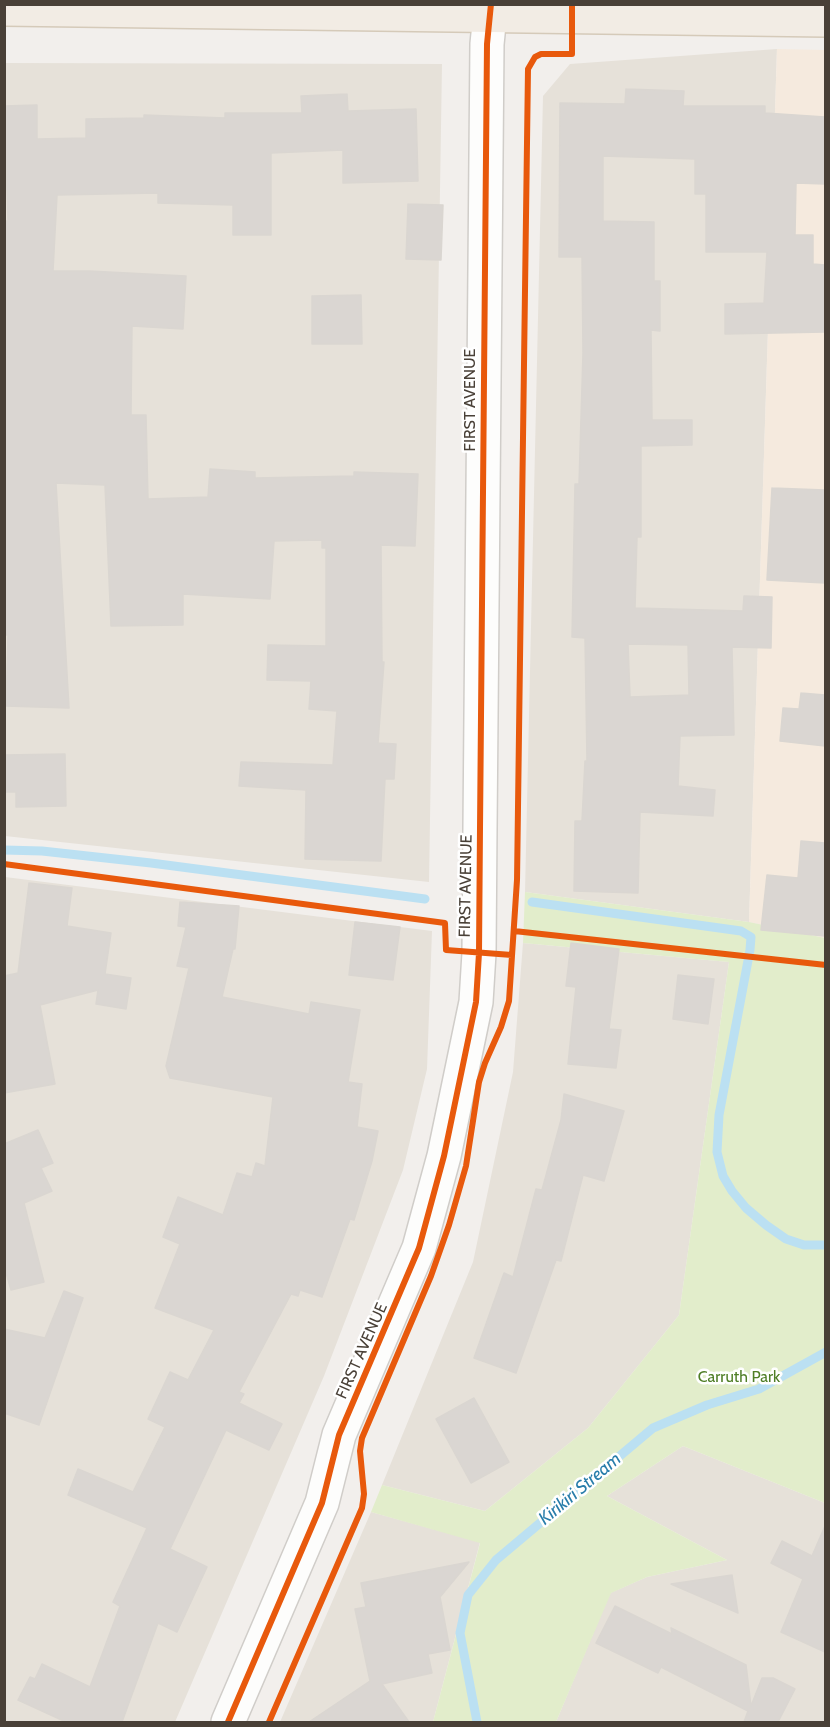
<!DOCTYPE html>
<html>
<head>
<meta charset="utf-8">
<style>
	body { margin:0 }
	#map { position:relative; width:830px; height:1727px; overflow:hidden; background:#f2efec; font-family:Cabin,sans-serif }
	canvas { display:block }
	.frame { position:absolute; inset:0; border:6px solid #494037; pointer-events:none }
</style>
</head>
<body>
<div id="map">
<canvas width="830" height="1727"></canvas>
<div class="frame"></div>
</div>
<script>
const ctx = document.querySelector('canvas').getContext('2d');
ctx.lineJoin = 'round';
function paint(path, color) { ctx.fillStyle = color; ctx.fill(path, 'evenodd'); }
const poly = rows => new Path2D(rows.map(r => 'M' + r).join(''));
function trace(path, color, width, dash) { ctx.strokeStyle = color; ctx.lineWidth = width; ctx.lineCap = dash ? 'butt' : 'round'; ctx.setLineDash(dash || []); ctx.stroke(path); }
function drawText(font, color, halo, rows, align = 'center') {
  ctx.font = font + ' Cabin,sans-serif'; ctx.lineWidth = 5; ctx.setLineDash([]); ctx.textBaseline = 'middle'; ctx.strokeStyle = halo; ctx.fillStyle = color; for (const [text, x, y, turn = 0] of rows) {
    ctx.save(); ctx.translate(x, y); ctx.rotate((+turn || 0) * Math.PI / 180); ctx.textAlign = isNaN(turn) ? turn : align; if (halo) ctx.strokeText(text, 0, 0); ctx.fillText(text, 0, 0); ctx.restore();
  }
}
const residential = poly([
	[777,49,749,922,525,892,543,96,570,64],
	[5,63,442,64,429,882,5,836],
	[5,877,432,931,427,1069,403,1170,324,1376,175,1722,5,1722],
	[523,943,729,962,679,1315,588,1428,485,1511,382,1485,473,1262,513,1072],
	[683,1446,825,1503,825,1722,556,1722,610,1593,647,1577,727,1560,607,1496],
	[371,1512,480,1542,433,1722,280,1722]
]);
const commercial = poly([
	[777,49,825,50,825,938,749,922]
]);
const green = poly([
	[525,892,749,922,825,938,825,1503,683,1446,607,1496,727,1560,647,1577,611,1593,556,1722,433,1722,480,1543,371,1512,382,1485,485,1511,588,1428,679,1315,729,962,523,943]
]);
const stream = poly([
	[4,850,42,851,151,863,425,899],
	[532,902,741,931,751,937,750,950,719,1115,717,1152,723,1176,732,1191,746,1208,766,1225,786,1239,804,1245,826,1245],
	[477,1722,460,1633,468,1595,496,1560,653,1428,707,1405,759,1389,826,1352]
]);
const building = poly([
	[626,89,684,91,683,106,765,106,765,113,825,117,825,184,796,183,795,235,813,235,813,264,825,265,825,332,725,334,725,304,764,303,767,252,706,252,706,194,695,194,695,159,603,156,603,221,654,222,654,281,660,281,660,331,651,330,652,420,692,420,692,445,641,446,641,537,637,537,635,608,743,611,744,596,772,597,771,648,732,647,734,735,680,736,678,786,715,790,713,816,640,812,638,893,574,891,575,821,582,821,585,761,587,761,585,638,572,637,575,484,579,484,583,353,582,257,559,257,560,103,625,104,626,89],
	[628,644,688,645,689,695,630,697,628,644],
	[347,94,348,111,416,109,418,181,343,183,343,150,271,153,271,235,233,235,233,205,158,203,158,193,57,195,53,271,89,271,186,276,183,329,132,326,131,415,146,415,148,499,208,497,210,469,255,472,255,478,354,476,354,472,418,474,415,546,381,545,382,662,384,662,378,743,396,744,394,779,385,779,381,861,305,859,306,790,239,786,241,762,333,765,337,711,309,709,311,681,267,680,268,645,326,646,326,548,322,548,322,540,274,541,270,599,183,594,183,625,111,626,105,485,56,483,69,708,6,706,8,635,4,635,4,221,8,221,4,106,37,105,37,139,86,138,86,119,144,118,144,115,225,118,225,113,302,113,301,96,347,94],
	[408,204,443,205,441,260,406,259,408,204],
	[361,295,362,344,312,344,312,296,361,295],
	[772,488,825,490,825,583,767,580,772,488],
	[801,693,825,695,825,746,780,741,783,708,799,709,801,693],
	[65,754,66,806,16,807,16,792,4,792,4,755,65,754],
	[801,841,825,843,825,936,761,930,767,875,798,878,801,841],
	[29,883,72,888,67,926,111,933,105,974,131,978,126,1009,96,1004,98,990,40,1005,55,1084,4,1093,4,976,18,973,29,883],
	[180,902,239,906,235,949,233,949,222,997,309,1014,311,1002,360,1010,348,1082,362,1084,357,1127,378,1131,372,1161,354,1220,350,1219,322,1297,300,1290,298,1296,291,1294,239,1392,244,1394,239,1403,282,1424,269,1450,226,1430,170,1549,207,1567,177,1632,158,1623,122,1722,66,1722,18,1700,30,1677,35,1679,42,1664,90,1687,120,1606,113,1602,147,1528,68,1495,78,1469,133,1492,165,1427,148,1419,170,1372,188,1380,214,1330,155,1308,180,1244,163,1237,178,1197,223,1215,237,1173,252,1177,256,1163,265,1166,273,1097,170,1078,166,1066,189,968,177,966,186,927,178,926,180,902],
	[355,922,400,927,393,980,349,975,355,922],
	[571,943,619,949,609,1029,621,1030,616,1068,568,1064,576,987,566,986,571,943],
	[678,975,714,979,708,1024,673,1019,678,975],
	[564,1094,624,1111,604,1181,583,1175,561,1261,556,1260,516,1373,474,1358,504,1273,513,1277,536,1189,542,1190,561,1120,564,1094],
	[38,1130,53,1163,41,1168,52,1191,24,1203,44,1282,11,1290,4,1266,4,1144,38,1130],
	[64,1291,83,1298,39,1425,4,1413,4,1329,45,1338,64,1291],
	[474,1398,509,1462,471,1483,436,1419,474,1398],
	[825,1526,825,1652,781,1632,803,1579,771,1563,782,1541,812,1556,825,1526],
	[469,1562,440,1597,450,1650,428,1654,432,1673,382,1684,409,1722,309,1722,370,1681,355,1609,366,1607,361,1583,469,1562],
	[732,1575,738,1613,671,1584,732,1575],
	[615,1606,672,1634,671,1628,746,1665,751,1706,762,1678,773,1678,795,1689,778,1722,744,1722,748,1711,661,1667,658,1673,596,1643,615,1606]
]);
const minor = poly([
	[228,1722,322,1503,339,1435,419,1248,444,1156,476,1002,479,953,480,828,487,44,491,4]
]);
const major = poly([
	[4,9,826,20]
]);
const cycleway = poly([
	[4,864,445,923,446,950,512,955],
	[514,931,826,965],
	[228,1722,322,1503,339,1435,419,1248,444,1156,476,1002,479,953,480,828,487,44,491,4],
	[269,1722,362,1508,364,1494,360,1451,362,1438,431,1276,449,1225,466,1166,479,1082,485,1063,501,1027,509,1001,517,880,528,69,535,57,541,54,572,54,572,4]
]);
const streetNames = [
	["FIRST AVENUE",470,400,-90],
	["FIRST AVENUE",466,886,-89],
	["FIRST AVENUE",362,1351,-66]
];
const parkNames = [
	["Carruth Park",739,1377]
];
const waterNames = [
	["Kirikiri Stream",580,1489,-40]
];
paint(residential, '#e6e1d9');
paint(commercial, '#f5eade');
paint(green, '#e2edcb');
trace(stream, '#bbe0f2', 9);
paint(building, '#dad6d2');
trace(building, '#dad6d1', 1.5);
trace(minor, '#d0cdc9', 36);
trace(major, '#d5cab9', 36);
trace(minor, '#fdfdfc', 33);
trace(major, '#f2ece4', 33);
trace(cycleway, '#e8590c', 6);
drawText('16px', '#494037', '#fff', streetNames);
drawText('16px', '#4f7e26', '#fff', parkNames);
drawText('italic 18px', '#287daa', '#fff', waterNames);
</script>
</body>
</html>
